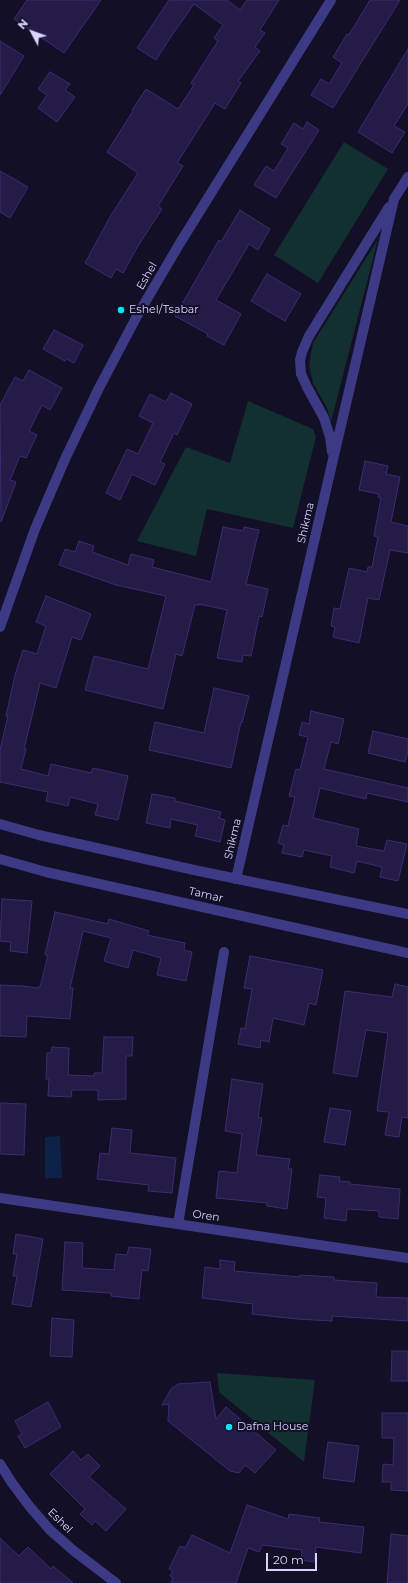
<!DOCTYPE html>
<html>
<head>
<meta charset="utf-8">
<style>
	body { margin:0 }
	#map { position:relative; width:408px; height:1583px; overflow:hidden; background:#130f26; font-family:Montserrat,sans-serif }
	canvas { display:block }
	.north { position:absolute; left:12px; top:12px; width:40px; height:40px; -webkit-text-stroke:3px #130f26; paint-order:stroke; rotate:311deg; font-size:11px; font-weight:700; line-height:16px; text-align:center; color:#d9d4ff }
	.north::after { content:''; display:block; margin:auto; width:14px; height:18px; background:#d9d4ff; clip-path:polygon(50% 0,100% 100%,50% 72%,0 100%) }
	.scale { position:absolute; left:266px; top:1553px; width:51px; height:18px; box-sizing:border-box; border:2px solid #d9d4ff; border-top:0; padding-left:5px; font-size:12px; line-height:14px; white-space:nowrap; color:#d9d4ff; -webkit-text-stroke:3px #130f26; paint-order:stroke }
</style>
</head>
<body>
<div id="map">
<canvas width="408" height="1583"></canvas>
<div class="north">N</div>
<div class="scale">20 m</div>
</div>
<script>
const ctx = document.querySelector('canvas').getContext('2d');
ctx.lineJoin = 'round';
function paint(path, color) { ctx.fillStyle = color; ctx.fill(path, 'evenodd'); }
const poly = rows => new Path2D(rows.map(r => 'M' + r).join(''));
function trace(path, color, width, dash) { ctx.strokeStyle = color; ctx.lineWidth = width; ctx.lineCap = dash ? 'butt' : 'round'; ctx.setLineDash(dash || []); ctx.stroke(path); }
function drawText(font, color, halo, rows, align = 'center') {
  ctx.font = font + ' Montserrat,sans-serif'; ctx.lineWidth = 4; ctx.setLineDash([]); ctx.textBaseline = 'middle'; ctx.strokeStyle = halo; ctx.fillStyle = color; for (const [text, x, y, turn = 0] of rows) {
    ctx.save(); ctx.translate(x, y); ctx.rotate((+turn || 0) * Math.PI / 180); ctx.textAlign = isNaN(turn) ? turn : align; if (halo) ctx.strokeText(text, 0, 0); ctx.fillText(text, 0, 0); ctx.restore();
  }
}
const green = poly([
	[344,142,388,169,318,283,274,255],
	[378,239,331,422,327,408,313,383,309,365,313,343],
	[248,401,313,429,316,437,293,528,207,509,196,556,137,541,186,447,230,463],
	[217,1373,315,1380,304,1462,219,1392]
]);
const water = poly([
	[60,1136,62,1178,45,1178,45,1137]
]);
const building = poly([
	[27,0,101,0,64,53,14,19,27,0],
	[169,0,227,0,240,10,247,0,279,0,260,30,265,33,255,47,260,51,238,81,241,83,225,109,215,103,177,163,183,166,158,206,162,209,138,246,123,273,116,269,111,278,85,263,110,217,138,173,107,152,133,111,132,110,146,89,178,109,194,85,191,83,218,41,214,38,223,25,194,4,172,35,156,60,137,48,169,0],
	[370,0,400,0,333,108,311,95,321,79,329,84,342,63,333,57,347,34,349,35,370,0],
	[0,41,24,56,0,95,0,41],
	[408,49,408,104,394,126,405,132,392,153,358,132,408,49],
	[50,72,70,84,65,90,75,97,57,122,38,108,47,95,38,89,50,72],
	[307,122,319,130,276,198,254,185,266,166,274,171,288,148,281,144,294,123,303,129,307,122],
	[0,171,28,187,10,218,0,212,0,171],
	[240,210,270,229,258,250,249,244,216,300,241,314,224,345,207,336,208,334,175,316,219,240,221,242,240,210],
	[267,274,301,294,285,321,251,301,267,274],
	[54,330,83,345,74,363,67,359,65,361,43,349,54,330],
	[29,370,62,388,50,410,42,405,29,431,37,435,26,458,20,456,10,480,16,482,1,522,0,405,15,377,23,381,29,370],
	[171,393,192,404,177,435,174,433,160,462,165,464,155,485,132,474,120,500,106,493,127,449,138,454,153,423,139,416,150,394,166,402,171,393],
	[365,461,388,466,386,474,400,477,391,522,408,526,408,553,390,550,379,600,368,598,359,643,333,637,335,627,331,626,334,608,340,609,349,568,367,572,368,567,372,567,378,537,374,536,381,498,378,497,379,494,359,490,365,461],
	[223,527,243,531,244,527,259,530,246,584,268,589,262,617,259,616,251,656,243,655,242,662,217,658,227,610,199,604,199,605,195,605,182,656,176,654,163,709,85,690,94,656,148,669,166,596,116,585,59,565,65,549,75,552,79,541,94,546,92,552,128,565,131,554,154,560,152,567,211,582,223,527],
	[46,596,91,614,81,640,72,637,56,688,40,683,24,749,26,749,21,769,48,776,51,764,91,773,93,768,128,776,118,820,95,815,98,804,70,797,68,806,46,801,48,792,0,782,0,750,8,716,6,716,15,675,23,650,37,654,46,626,36,622,46,596],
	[214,688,249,696,242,723,241,722,231,768,149,750,155,722,204,733,214,688],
	[311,711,344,719,338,744,331,742,324,769,408,788,408,802,367,793,366,799,320,788,313,818,359,829,356,846,384,851,387,840,407,844,398,881,380,877,382,867,357,861,354,873,330,867,332,856,304,850,302,857,282,853,284,845,278,843,283,825,288,826,295,797,289,796,296,769,300,770,308,737,299,735,302,722,309,724,311,711],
	[373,731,408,739,408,751,405,762,368,753,373,731],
	[152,794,175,798,175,801,221,812,219,818,225,820,220,842,195,836,198,825,171,819,170,828,146,823,152,794],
	[2,899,32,901,27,953,10,951,11,942,0,941,2,899],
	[55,912,108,924,109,919,149,931,147,935,185,943,184,950,192,952,186,981,157,975,161,958,133,950,128,968,104,961,111,938,83,931,70,988,73,988,70,1019,27,1016,26,1037,0,1036,0,985,23,986,38,988,38,987,40,987,48,955,45,955,55,912],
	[250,956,323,970,316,1005,309,1003,304,1025,273,1018,269,1042,261,1040,260,1048,238,1044,241,1028,245,1029,252,989,244,988,250,956],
	[395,984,408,987,408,1118,402,1117,399,1137,385,1135,389,1112,377,1111,388,1033,366,1030,357,1077,333,1073,345,991,392,997,395,984],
	[104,1037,133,1037,132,1056,126,1056,126,1099,98,1100,98,1090,72,1090,71,1097,48,1096,49,1079,46,1079,47,1053,51,1053,52,1047,69,1048,68,1075,94,1076,94,1073,102,1073,104,1037],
	[232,1079,263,1084,258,1117,262,1118,256,1155,290,1159,288,1169,292,1169,287,1209,267,1206,267,1203,216,1198,219,1171,237,1173,242,1134,225,1131,232,1079],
	[0,1103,26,1104,24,1155,0,1154,0,1103],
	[330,1108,351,1111,345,1145,324,1142,330,1108],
	[112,1128,132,1130,130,1153,176,1158,172,1193,148,1191,149,1185,97,1179,100,1153,109,1154,112,1128],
	[320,1175,340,1177,339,1181,350,1182,350,1184,400,1189,398,1219,379,1217,379,1211,347,1209,346,1221,324,1218,326,1198,317,1197,320,1175],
	[16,1234,43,1239,31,1307,12,1304,17,1276,13,1276,17,1254,13,1254,16,1234],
	[65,1242,83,1243,82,1268,114,1270,116,1254,127,1255,129,1247,151,1249,148,1271,142,1270,139,1299,111,1296,111,1293,62,1290,65,1242],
	[220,1260,235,1262,234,1271,300,1277,300,1275,334,1277,334,1280,377,1283,376,1297,408,1298,408,1321,332,1316,332,1321,297,1319,252,1314,253,1304,202,1298,205,1267,220,1269,220,1260],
	[52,1318,74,1320,72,1357,50,1356,52,1318],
	[392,1351,408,1351,408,1381,391,1381,392,1351],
	[210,1382,216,1419,226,1407,276,1450,255,1473,245,1465,239,1473,230,1471,168,1421,169,1404,162,1405,171,1389,178,1384,210,1382],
	[48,1402,61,1427,25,1448,18,1436,22,1434,15,1421,48,1402],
	[382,1413,408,1413,408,1491,391,1490,391,1482,382,1482,383,1464,393,1465,394,1438,382,1438,382,1413],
	[328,1442,359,1446,354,1482,323,1478,328,1442],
	[73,1451,81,1460,88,1454,100,1466,89,1477,126,1509,106,1531,95,1521,92,1525,80,1514,85,1509,50,1474,73,1451],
	[247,1505,288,1519,289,1514,320,1518,319,1522,364,1527,361,1553,316,1547,314,1562,301,1560,302,1550,262,1545,259,1552,248,1548,236,1583,171,1583,173,1578,170,1576,173,1571,169,1569,180,1546,185,1548,192,1535,230,1553,247,1505],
	[391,1534,408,1536,408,1583,387,1583,391,1534],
	[0,1538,19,1556,28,1547,51,1569,53,1566,73,1583,0,1583,0,1538]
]);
const minor = poly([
	[332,452,330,437,324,418,307,387,301,374,300,360,302,352,309,336,389,207],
	[0,627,35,529,65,459,99,388,137,316,180,243,331,0],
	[236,879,335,451,394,199,408,177],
	[0,1198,408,1258],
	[178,1224,224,952],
	[0,1464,12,1483,30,1507,50,1530,74,1551,116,1583]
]);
const tertiary = poly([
	[0,824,39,835,194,870,408,914],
	[0,859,46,872,408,953]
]);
const markers = [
	[121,310,4,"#00e5ff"],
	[229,1427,4,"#00e5ff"]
];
const streetNames = [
	["Eshel",147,276,-60],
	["Shikma",306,523,-77],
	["Shikma",233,839,-77],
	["Tamar",206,895,13],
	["Oren",206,1216,8],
	["Eshel",60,1521,45]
];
const poiNames = [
	["Eshel/Tsabar",129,310],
	["Dafna House",237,1427]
];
paint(green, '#12302f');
paint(water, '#0c2248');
paint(building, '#241b47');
trace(building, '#3b2d73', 1);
trace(minor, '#3d3a85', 10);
trace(tertiary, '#3d3a85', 10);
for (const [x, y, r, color] of markers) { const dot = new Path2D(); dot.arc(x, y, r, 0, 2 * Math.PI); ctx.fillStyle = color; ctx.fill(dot); trace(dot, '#130f26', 1.5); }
drawText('11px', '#d9d4ff', '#130f26', streetNames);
drawText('11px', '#d9d4ff', '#130f26', poiNames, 'left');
</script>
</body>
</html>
